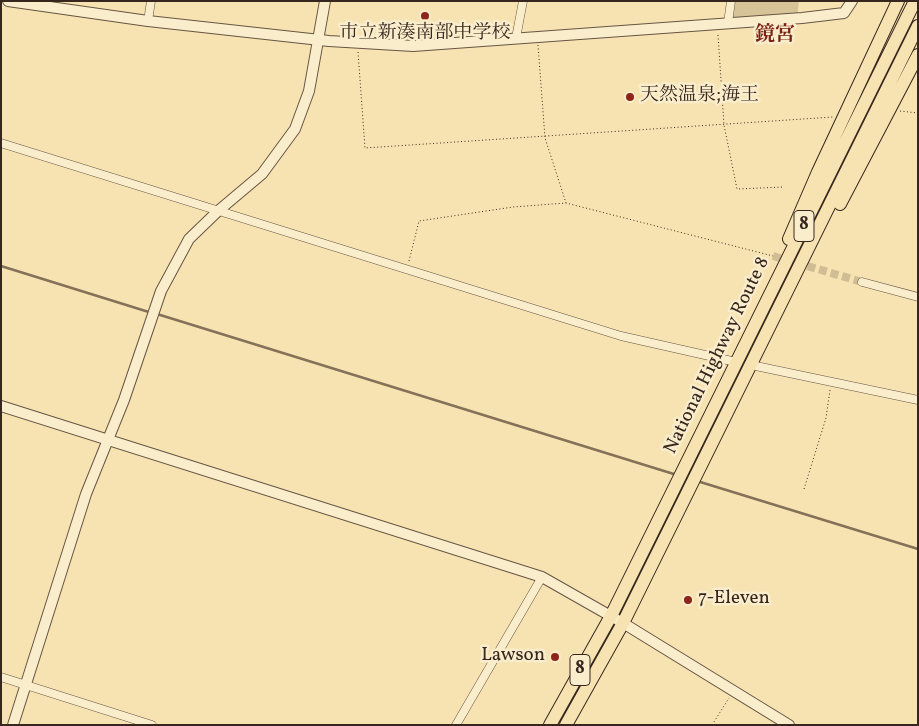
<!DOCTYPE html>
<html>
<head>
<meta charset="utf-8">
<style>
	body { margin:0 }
	#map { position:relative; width:919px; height:726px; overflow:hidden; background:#f7e3b1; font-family:Vollkorn,serif }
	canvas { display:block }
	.frame { position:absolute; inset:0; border:2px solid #37261e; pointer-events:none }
</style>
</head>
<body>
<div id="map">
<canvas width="919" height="726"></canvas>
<div class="frame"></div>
</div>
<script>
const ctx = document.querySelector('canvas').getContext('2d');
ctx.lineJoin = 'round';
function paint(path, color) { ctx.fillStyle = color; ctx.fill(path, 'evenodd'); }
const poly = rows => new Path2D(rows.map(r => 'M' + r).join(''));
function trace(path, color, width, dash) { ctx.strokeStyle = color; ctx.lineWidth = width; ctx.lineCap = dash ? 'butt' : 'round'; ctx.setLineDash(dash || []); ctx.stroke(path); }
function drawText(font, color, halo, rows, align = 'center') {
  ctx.font = font + ' Vollkorn,"Noto Serif JP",serif'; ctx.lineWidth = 5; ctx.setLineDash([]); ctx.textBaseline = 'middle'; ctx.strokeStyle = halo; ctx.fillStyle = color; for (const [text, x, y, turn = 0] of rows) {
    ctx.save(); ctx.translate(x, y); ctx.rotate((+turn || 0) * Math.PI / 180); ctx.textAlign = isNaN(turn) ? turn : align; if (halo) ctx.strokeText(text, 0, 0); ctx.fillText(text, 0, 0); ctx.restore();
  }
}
const green = poly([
	[734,1,799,1,797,17,731,20]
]);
const stream = poly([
	[1,266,152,313],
	[157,314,677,475],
	[697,481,918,549]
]);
const minorTunnel = poly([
	[773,256,862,282]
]);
const path = poly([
	[718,35,724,125,737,189,784,187],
	[538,45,545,138,566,203],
	[358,52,365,148,833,117],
	[900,111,918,113],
	[409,261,419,221,513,207,566,203,773,256],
	[804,489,826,418,830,390],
	[712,725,729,698]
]);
const minor = poly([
	[148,21,151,1],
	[728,23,731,1],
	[516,38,523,1],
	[1,143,621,336,736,362],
	[862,282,918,297],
	[751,365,918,400],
	[1,677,152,725],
	[456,725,542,577]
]);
const tertiary = poly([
	[8,1,148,21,329,41,413,46,802,18,844,13,852,1],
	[1,406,542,577,623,623,789,725],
	[13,725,86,494,124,400,161,291,189,239,218,211,262,174,295,129,309,91,325,1]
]);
const trunk = poly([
	[840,204,918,55],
	[789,239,818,172,898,1],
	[550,725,611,616,915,1],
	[566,725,623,623,918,26]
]);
const markers = [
	[425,16,5,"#8f2418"],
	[630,97,5,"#8f2418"],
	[688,600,5,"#8f2418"],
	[555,657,5,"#8f2418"]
];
const shields = [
	[804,226,20],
	[580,670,20]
];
const shieldNames = [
	["8",804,226],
	["8",580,670]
];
const poiNames = [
	["市立新湊南部中学校",425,35,"center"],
	["天然温泉;海王",640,97],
	["7-Eleven",698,600],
	["Lawson",545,657,"right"]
];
const streetNames = [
	["National Highway Route 8",718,356,-64]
];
const neighbourhoodNames = [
	["鏡宮",775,36]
];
paint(green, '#d6c398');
trace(stream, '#837158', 2.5);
trace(minorTunnel, '#d1bd94', 8, [8, 4]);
trace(minor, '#675543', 9);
trace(tertiary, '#675543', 12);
trace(trunk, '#37261e', 14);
trace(path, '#37261e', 1, [1, 2.5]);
trace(minor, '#faedcc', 8);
trace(tertiary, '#faedcc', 10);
trace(trunk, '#f7e3b1', 12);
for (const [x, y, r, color] of markers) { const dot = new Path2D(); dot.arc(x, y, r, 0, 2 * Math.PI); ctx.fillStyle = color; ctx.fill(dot); trace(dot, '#faedcc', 2); }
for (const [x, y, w] of shields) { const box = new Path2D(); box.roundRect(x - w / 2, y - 15.5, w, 31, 4); ctx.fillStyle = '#faedcc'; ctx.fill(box); trace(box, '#37261e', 1); }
drawText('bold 18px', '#37261e', null, shieldNames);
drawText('19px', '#37261e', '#faedcc', poiNames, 'left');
drawText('19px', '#37261e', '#faedcc', streetNames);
drawText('bold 20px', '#7a1f14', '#faedcc', neighbourhoodNames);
</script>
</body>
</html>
